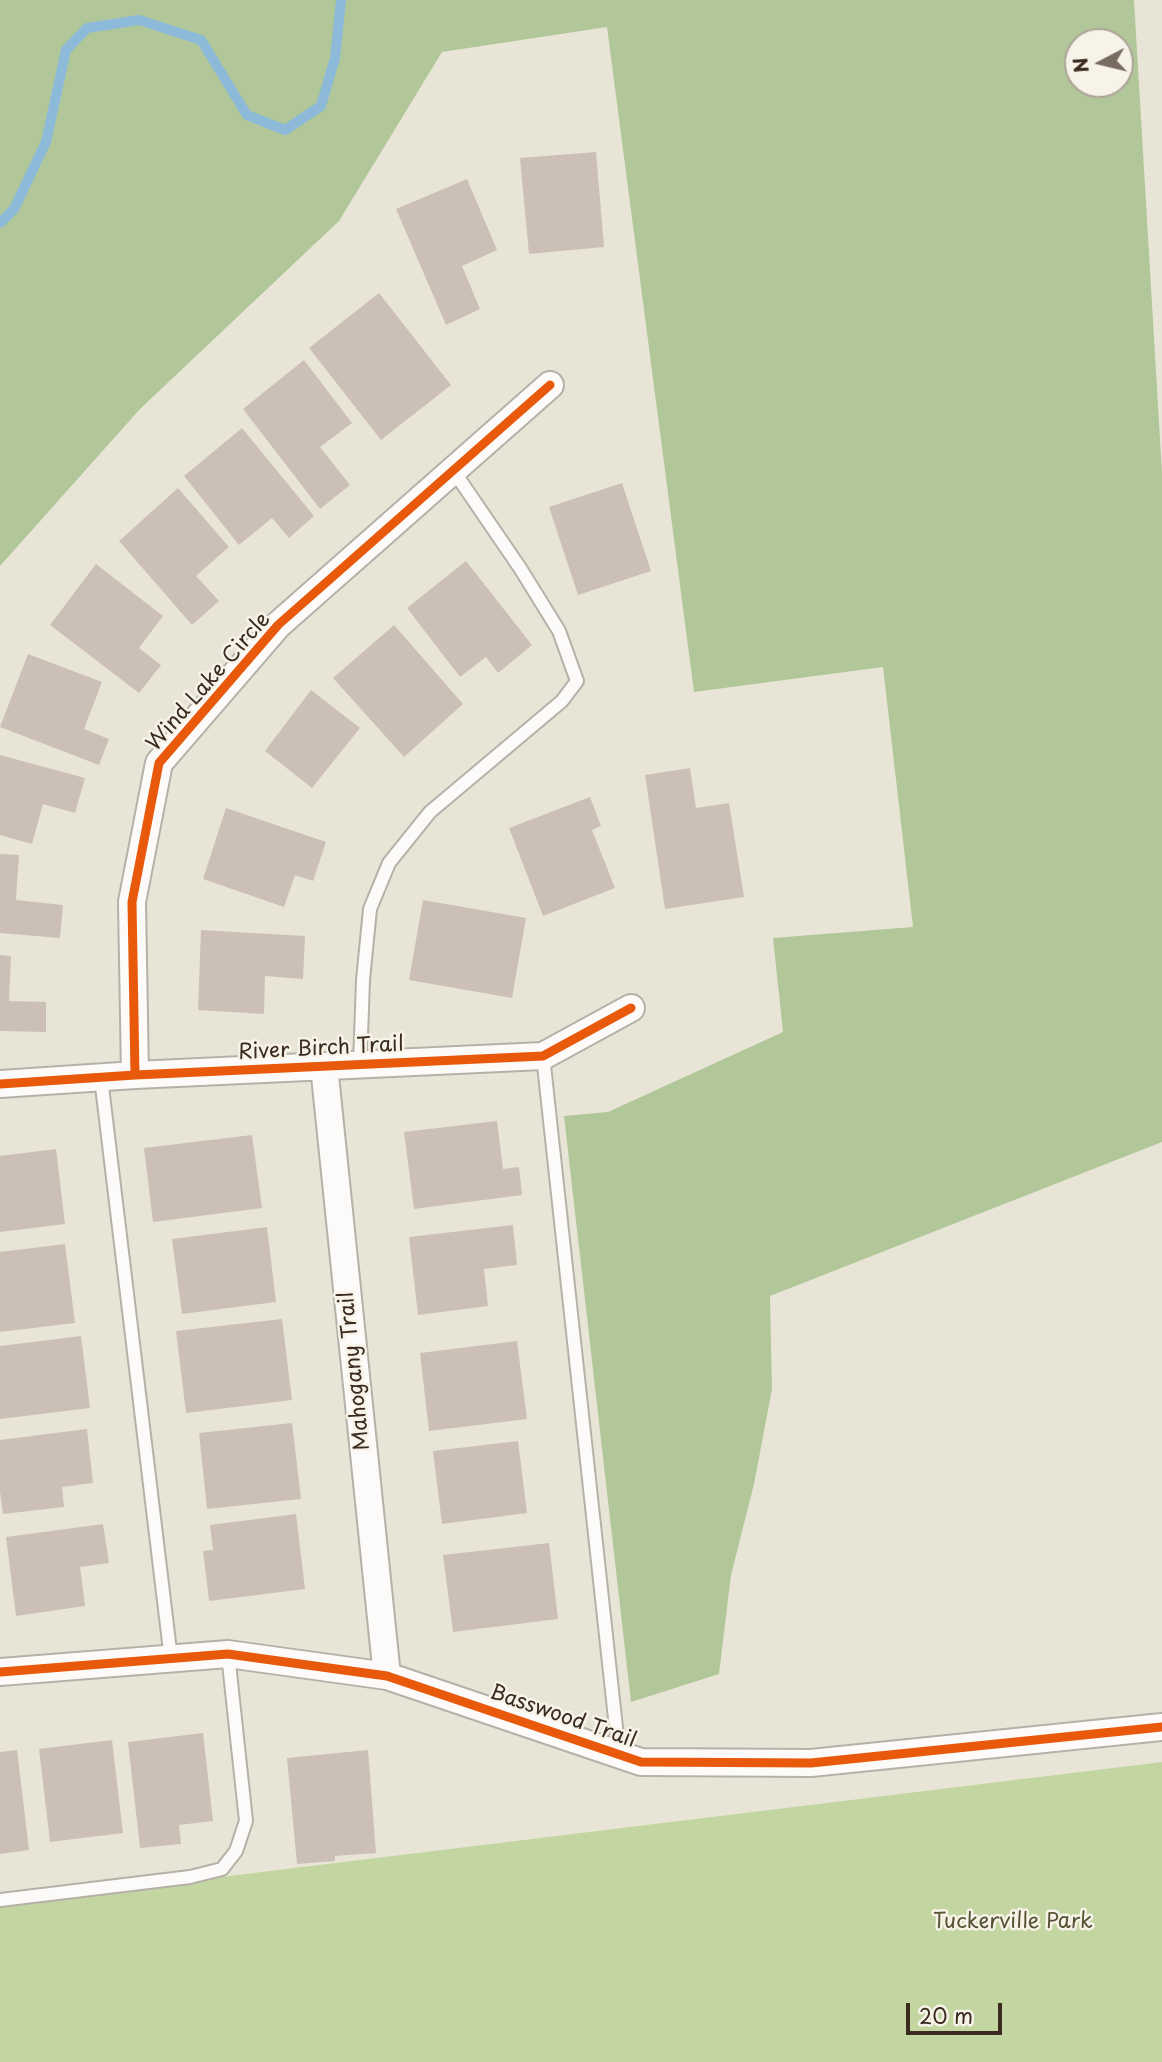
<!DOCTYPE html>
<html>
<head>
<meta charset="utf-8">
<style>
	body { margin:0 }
	#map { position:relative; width:1162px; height:2062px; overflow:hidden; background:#e8e5d7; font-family:"Playpen Sans",sans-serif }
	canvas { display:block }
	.north { position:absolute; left:1064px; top:28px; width:70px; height:70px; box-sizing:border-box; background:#f7f3e8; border:2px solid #aca397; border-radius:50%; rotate:263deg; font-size:19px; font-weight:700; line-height:28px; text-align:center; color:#3b2a1e }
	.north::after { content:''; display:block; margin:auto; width:24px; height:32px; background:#786b5f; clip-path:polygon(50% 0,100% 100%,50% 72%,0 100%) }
	.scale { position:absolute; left:906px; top:2003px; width:96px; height:32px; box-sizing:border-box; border:4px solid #3b2a1e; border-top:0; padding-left:9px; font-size:21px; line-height:24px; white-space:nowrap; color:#3b2a1e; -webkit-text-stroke:5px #f7f3e8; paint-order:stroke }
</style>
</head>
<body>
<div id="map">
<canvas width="1162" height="2062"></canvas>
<div class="north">N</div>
<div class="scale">20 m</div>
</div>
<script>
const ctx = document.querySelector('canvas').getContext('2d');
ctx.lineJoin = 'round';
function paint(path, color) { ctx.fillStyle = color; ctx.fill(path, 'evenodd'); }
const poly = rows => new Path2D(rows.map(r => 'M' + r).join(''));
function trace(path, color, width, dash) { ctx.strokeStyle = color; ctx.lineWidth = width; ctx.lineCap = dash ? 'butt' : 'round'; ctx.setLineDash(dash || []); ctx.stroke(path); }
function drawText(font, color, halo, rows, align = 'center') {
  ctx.font = font + ' "Playpen Sans",sans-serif'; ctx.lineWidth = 5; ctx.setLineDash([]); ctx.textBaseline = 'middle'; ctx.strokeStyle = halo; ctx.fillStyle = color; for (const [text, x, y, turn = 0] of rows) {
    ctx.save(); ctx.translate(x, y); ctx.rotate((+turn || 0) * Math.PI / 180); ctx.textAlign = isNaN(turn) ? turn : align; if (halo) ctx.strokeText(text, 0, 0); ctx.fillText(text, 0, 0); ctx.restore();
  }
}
const green = poly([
	[1162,1762,1162,2062,0,2062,0,1904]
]);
const forest = poly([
	[0,0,1134,0,1162,473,1162,1142,770,1296,772,1389,754,1484,731,1575,719,1674,631,1702,564,1116,608,1112,783,1032,773,938,913,927,883,667,694,692,607,27,442,52,339,221,140,409,0,566],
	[1078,42,1120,42,1120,84,1078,84]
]);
const stream = poly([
	[0,223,14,209,46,142,66,50,87,28,139,20,201,40,247,115,285,130,321,106,335,58,341,0]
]);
const building = poly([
	[596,152,604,247,529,254,520,158],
	[467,179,497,250,462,266,480,309,446,325,396,209],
	[379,293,451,385,381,440,309,348],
	[304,360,352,423,320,447,350,485,320,509,243,409],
	[242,428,314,516,289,538,272,518,239,545,184,476],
	[622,483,651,571,578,595,549,507],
	[178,488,229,547,196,576,219,601,192,625,119,541],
	[466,561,532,645,498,673,486,657,460,677,407,608],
	[96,564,163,616,139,648,161,665,139,693,50,625],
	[394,625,463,704,404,757,333,678],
	[28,654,102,682,84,729,109,739,99,765,0,727],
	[311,690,360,728,312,788,265,751],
	[0,755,85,778,75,813,43,804,32,844,0,835],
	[690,768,696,808,729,803,744,897,665,909,645,775],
	[590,797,601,826,592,830,615,888,543,916,509,828],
	[226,808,326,842,313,881,295,875,284,907,203,879],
	[0,854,19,855,16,900,63,905,60,938,0,933],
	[423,900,526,918,512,998,409,980],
	[201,930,305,936,303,979,265,976,264,1014,198,1010],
	[0,955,11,956,9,1001,46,1002,46,1032,0,1031],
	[497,1121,503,1169,519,1167,522,1195,414,1209,404,1132],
	[252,1135,262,1208,153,1222,144,1148],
	[56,1149,65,1224,0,1232,0,1156],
	[513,1225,517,1265,484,1269,488,1306,418,1315,409,1237],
	[267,1227,276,1302,182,1314,172,1239],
	[65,1244,75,1323,0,1332,0,1252],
	[282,1319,292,1400,186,1413,176,1331],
	[81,1336,90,1408,0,1419,0,1346],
	[517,1341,527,1419,429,1431,420,1353],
	[292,1423,301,1499,207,1509,199,1433],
	[87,1429,93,1483,62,1487,64,1507,3,1514,0,1492,0,1440],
	[518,1441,527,1513,442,1524,433,1451],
	[296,1514,305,1589,209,1601,203,1551,213,1550,210,1525],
	[103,1524,109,1563,80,1567,85,1606,16,1616,6,1537],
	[549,1543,558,1619,453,1632,443,1555],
	[203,1733,213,1821,179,1825,181,1844,140,1848,128,1742],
	[112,1740,123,1833,50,1842,39,1749],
	[17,1750,29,1850,0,1854,0,1752],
	[368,1750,376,1853,335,1856,335,1861,297,1864,287,1758]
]);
const service = poly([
	[543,1056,619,1755],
	[360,1064,363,980,370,909,389,863,430,812,562,701,577,681,559,631,520,568,453,470],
	[101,1078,171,1659],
	[0,1900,190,1877,222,1869,236,1851,246,1821,228,1654]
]);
const minor = poly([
	[324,1066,387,1676],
	[135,1075,132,902,159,763,278,625,550,385],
	[0,1084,135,1075,543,1056,631,1008],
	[0,1672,228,1654,387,1676,641,1762,811,1763,1162,1727]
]);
const cycleway = poly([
	[135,1075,132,902,159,763,278,625,550,385],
	[0,1084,135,1075,543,1056,631,1008],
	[0,1672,228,1654,387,1676,641,1762,811,1763,1162,1727]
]);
const streetNames = [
	["Wind Lake Circle",209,682,-49],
	["River Birch Trail",321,1049,-3],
	["Mahogany Trail",355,1371,-96],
	["Basswood Trail",563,1717,19]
];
const parkNames = [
	["Tuckerville Park",1013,1922]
];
paint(green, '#c3d6a1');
paint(forest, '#b1c799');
trace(stream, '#8ebada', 10);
paint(building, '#ccc0b6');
trace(service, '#b5b1a8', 16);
trace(minor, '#b5b1a8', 30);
trace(service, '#fcfbf9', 12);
trace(minor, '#fcfbf9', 26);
trace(cycleway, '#e8590c', 9);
drawText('21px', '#3b2a1e', '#f7f3e8', streetNames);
drawText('21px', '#565234', '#f7f3e8', parkNames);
</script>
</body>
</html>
